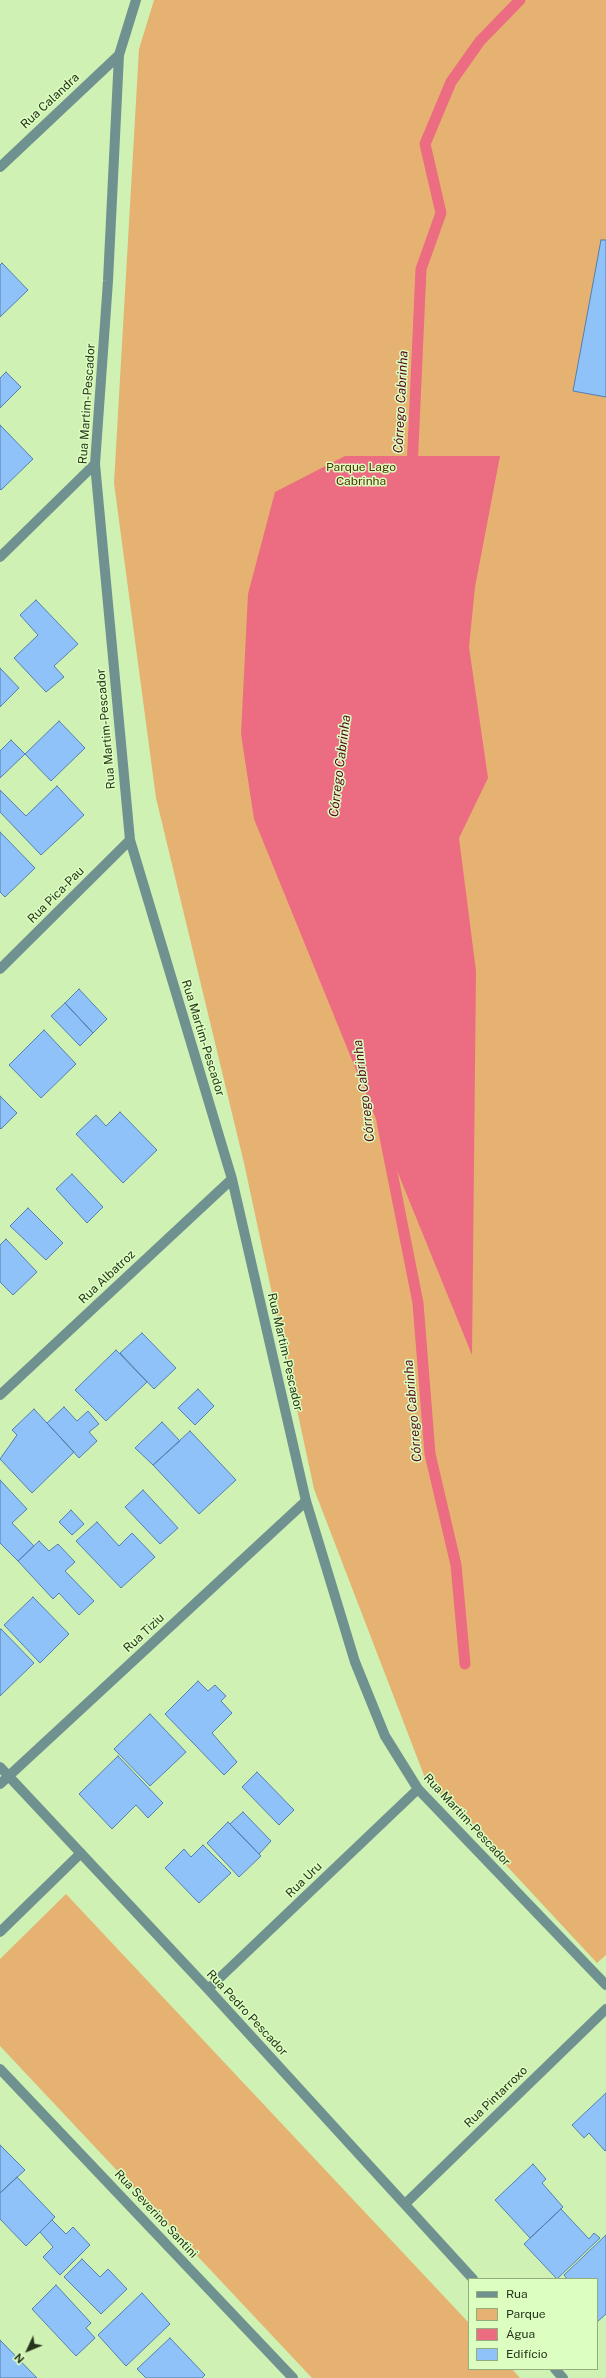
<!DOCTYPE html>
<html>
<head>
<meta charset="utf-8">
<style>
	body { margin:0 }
	#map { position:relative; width:606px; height:2378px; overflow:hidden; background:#cff1b4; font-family:"Public Sans",sans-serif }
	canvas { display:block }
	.legend { position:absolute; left:468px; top:2278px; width:130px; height:92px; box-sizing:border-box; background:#dcfec1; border:1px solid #94ad7f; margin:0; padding:5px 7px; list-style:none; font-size:12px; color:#27341c }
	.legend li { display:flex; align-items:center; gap:8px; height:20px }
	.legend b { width:20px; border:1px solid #94ad7f }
	.north { position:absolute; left:8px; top:2330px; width:40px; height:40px; -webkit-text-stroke:3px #dcfec1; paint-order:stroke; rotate:226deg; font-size:11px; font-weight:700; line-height:16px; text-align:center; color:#27341c }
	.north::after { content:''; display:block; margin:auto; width:14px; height:18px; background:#27341c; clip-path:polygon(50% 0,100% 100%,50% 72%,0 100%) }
</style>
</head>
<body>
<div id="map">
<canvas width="606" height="2378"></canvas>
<ul class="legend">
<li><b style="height:5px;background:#6f9290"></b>Rua</li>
<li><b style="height:11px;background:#e6b271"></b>Parque</li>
<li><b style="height:11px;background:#ec6c82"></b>Água</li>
<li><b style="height:11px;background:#8fc2f9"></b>Edifício</li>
</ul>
<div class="north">N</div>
</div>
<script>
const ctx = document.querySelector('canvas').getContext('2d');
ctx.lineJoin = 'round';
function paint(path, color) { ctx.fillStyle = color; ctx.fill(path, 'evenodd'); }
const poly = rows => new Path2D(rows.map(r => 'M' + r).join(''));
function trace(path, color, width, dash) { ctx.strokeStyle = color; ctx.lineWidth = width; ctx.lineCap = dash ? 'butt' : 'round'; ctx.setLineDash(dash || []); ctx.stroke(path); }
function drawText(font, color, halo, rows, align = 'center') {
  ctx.font = font + ' "Public Sans",sans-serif'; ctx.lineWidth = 3; ctx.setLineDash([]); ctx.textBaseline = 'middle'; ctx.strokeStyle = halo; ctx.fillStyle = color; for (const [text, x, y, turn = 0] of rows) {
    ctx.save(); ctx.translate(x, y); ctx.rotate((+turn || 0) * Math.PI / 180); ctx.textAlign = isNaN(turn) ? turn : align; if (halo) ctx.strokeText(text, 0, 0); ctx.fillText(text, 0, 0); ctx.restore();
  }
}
const green = poly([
	[154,0,606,0,606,1955,597,1963,425,1778,314,1489,244,1163,156,798,114,483,139,49],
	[66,1894,469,2323,469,2369,512,2369,520,2378,312,2378,0,2046,0,1959]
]);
const water = poly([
	[345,456,500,456,475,587,469,647,488,778,459,838,476,971,472,1355,254,819,241,734,248,594,275,492]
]);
const stream = poly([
	[412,470,421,269,441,213,425,144,451,82,480,41,520,0],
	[382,1122,418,1303,430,1454,456,1565,465,1664]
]);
const building = poly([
	[601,240,606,240,606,397,573,391,601,240],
	[2,263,28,290,0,317,0,265,2,263],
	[6,372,21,387,0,408,0,378,6,372],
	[0,425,33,459,1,490,0,489,0,425],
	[36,600,78,644,54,666,64,677,46,692,14,658,38,635,20,615,36,600],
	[0,668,19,688,0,707,0,668],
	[59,721,85,748,51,781,25,754,59,721],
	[11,740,25,754,0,778,0,751,11,740],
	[57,786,84,815,41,855,0,812,0,790,26,816,57,786],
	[0,832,35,868,5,897,0,892,0,832],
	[79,989,107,1019,93,1033,65,1003,79,989],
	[65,1003,93,1033,80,1046,51,1016,65,1003],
	[44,1030,76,1064,41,1098,9,1065,44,1030],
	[0,1096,17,1113,1,1129,0,1128,0,1096],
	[120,1112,157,1150,123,1183,76,1134,96,1115,106,1126,120,1112],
	[72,1174,103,1207,87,1223,56,1189,72,1174],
	[28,1208,63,1243,46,1260,10,1226,28,1208],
	[6,1239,37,1272,13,1295,0,1282,0,1245,6,1239],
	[142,1333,176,1368,154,1389,120,1353,142,1333],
	[116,1350,147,1382,106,1421,75,1390,116,1350],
	[198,1389,214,1406,195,1425,178,1408,198,1389],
	[64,1407,77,1421,88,1411,99,1424,89,1432,97,1441,79,1458,47,1423,64,1407],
	[34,1409,74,1452,32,1493,0,1459,17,1435,12,1430,34,1409],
	[162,1422,180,1441,153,1465,135,1448,162,1422],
	[190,1431,236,1480,199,1514,153,1465,190,1431],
	[0,1480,27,1509,12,1523,34,1546,18,1561,0,1543,0,1480],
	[143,1490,178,1528,160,1544,125,1507,143,1490],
	[71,1510,84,1524,72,1535,59,1522,71,1510],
	[97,1522,119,1546,132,1533,155,1557,121,1588,76,1541,97,1522],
	[39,1541,49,1551,58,1544,75,1562,65,1571,94,1601,79,1615,59,1593,53,1599,18,1561,39,1541],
	[33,1597,69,1634,40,1663,4,1625,33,1597],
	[1,1629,34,1663,0,1696,0,1630,1,1629],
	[198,1681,208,1691,215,1685,226,1696,221,1701,232,1713,212,1733,237,1762,224,1775,165,1714,198,1681],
	[150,1714,186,1752,150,1786,114,1749,150,1714],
	[118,1756,163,1803,148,1818,136,1805,112,1829,79,1794,118,1756],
	[257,1772,294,1810,279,1825,242,1787,257,1772],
	[243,1812,271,1841,259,1854,230,1824,243,1812],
	[228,1822,261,1856,239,1877,207,1843,228,1822],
	[203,1845,231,1873,199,1903,165,1868,184,1849,191,1857,203,1845],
	[606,2093,606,2150,605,2151,589,2133,584,2138,572,2125,606,2093],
	[0,2145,25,2170,0,2193,0,2145],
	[533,2164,546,2179,542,2183,563,2207,530,2238,495,2200,533,2164],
	[17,2177,55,2217,26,2246,0,2219,0,2193,17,2177],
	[561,2209,589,2239,594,2233,600,2238,557,2279,524,2244,561,2209],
	[52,2220,66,2234,73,2227,90,2245,60,2275,43,2257,53,2247,40,2232,52,2220],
	[606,2235,606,2314,597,2322,597,2279,567,2279,564,2275,606,2235],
	[82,2259,100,2277,108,2269,127,2289,101,2314,64,2277,82,2259],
	[56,2285,91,2323,86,2328,95,2338,76,2356,32,2309,56,2285],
	[142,2293,170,2324,126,2366,98,2335,142,2293],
	[170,2338,205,2375,202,2378,146,2378,137,2369,170,2338],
	[0,2340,37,2378,0,2378,0,2340]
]);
const minor = poly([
	[136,0,119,55,108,281,95,464,130,840,232,1179,306,1501,355,1662,385,1736,418,1789,606,1985],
	[0,167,119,55],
	[0,557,95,464],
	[0,969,130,840],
	[0,1395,232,1179],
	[0,1767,208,1989,473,2279],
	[0,1784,306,1501],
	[0,1932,81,1853],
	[208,1989,418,1789],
	[0,2069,293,2378],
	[405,2204,606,2009],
	[555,2369,563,2378]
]);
const streetNames = [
	["Rua Calandra",50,101,-43],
	["Rua Martim-Pescador",87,404,-86],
	["Rua Martim-Pescador",106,729,-95],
	["Rua Pica-Pau",56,895,-45],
	["Rua Martim-Pescador",203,1038,73],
	["Rua Albatroz",107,1277,-43],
	["Rua Martim-Pescador",285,1352,77],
	["Rua Tiziu",144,1633,-43],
	["Rua Martim-Pescador",467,1820,47],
	["Rua Uru",304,1880,-44],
	["Rua Pedro Pescador",247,2013,47],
	["Rua Pintarroxo",496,2097,-44],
	["Rua Severino Santini",156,2214,47]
];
const parkNames = [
	["Parque Lago",361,467],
	["Cabrinha",361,481]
];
const waterNames = [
	["Córrego Cabrinha",401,402,-87],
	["Córrego Cabrinha",340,766,-83],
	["Córrego Cabrinha",364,1091,-97],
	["Córrego Cabrinha",413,1411,-95]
];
paint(green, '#e6b271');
paint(water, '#ec6c82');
trace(stream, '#ec6c82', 11);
paint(building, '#8fc2f9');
trace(building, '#547fae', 1);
trace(minor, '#6f9290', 10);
drawText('12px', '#27341c', '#dcfec1', streetNames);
drawText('12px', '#513100', '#dcfec1', parkNames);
drawText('italic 13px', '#5a0720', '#dcfec1', waterNames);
</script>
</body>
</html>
